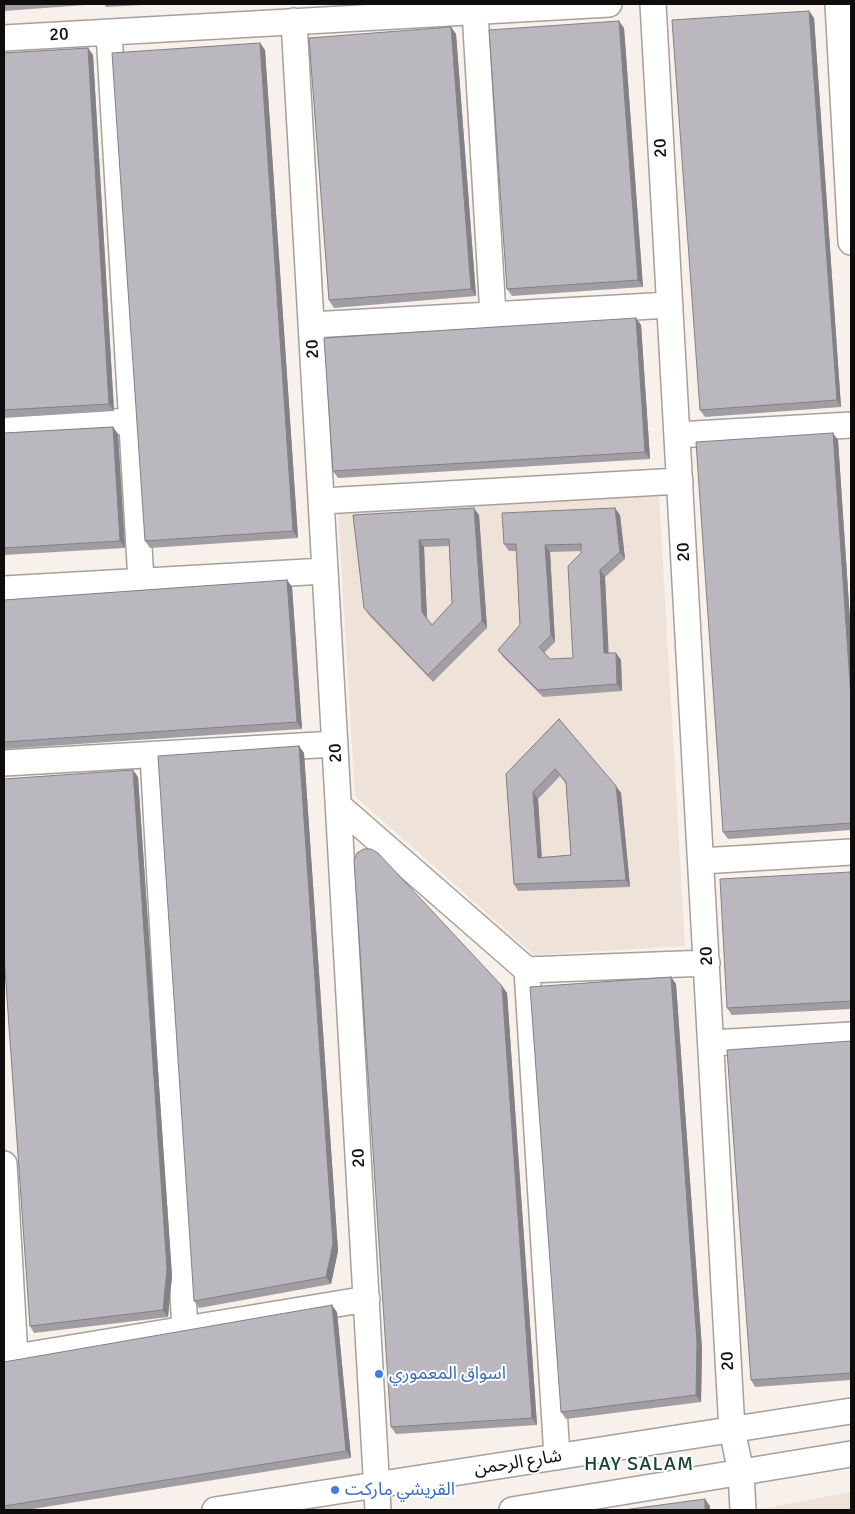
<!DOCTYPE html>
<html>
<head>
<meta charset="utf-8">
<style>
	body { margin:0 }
	#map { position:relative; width:855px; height:1514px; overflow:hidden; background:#f7f0eb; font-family:Signika,sans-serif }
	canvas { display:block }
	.frame { position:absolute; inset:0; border:5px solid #0f0d0b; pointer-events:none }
</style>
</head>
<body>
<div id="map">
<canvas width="855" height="1514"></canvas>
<div class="frame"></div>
</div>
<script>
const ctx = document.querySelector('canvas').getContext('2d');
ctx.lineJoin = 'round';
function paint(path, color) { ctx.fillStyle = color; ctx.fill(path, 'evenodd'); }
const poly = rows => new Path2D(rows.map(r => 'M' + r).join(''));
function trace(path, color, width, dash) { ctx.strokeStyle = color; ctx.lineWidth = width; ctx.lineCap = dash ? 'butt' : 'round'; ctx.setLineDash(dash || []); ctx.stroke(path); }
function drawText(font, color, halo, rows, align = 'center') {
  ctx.font = font + ' Signika,"Noto Sans Arabic",sans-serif'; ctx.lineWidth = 4; ctx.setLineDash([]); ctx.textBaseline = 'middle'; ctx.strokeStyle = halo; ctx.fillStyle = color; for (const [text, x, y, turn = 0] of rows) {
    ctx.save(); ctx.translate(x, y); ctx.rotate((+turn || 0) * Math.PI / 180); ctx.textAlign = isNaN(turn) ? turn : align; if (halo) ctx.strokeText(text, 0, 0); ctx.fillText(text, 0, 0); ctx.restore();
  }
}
const built = poly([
	[659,495,685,946,534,955,355,796,338,514],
	[851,1492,851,1510,762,1510,761,1509]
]);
const minor = poly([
	[653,4,732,1430,741,1472,743,1510],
	[838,4,851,242],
	[475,11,493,315],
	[294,21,378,1510],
	[109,32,141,581],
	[4,38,609,4],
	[311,325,670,305],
	[4,428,131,421],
	[677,435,851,425],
	[322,501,680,481],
	[4,589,325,571],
	[153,755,185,1330],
	[4,763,335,744],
	[339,806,527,970,707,963],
	[701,861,851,852],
	[527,970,557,1457],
	[712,1043,851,1035],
	[4,1164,15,1357],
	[4,1359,367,1299],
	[215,1510,851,1411],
	[512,1510,851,1454]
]);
const wall = poly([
	[4,4,85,4,85,5,4,11],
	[104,4,160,4,106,7],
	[809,11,814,18,841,407,705,417,700,410],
	[451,27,456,34,476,296,334,308,329,300],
	[624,28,643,287,512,296,507,289],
	[260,43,265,50,298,538,150,548,145,541],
	[88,48,93,55,114,411,4,418,4,53],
	[636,318,641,325,650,459,338,478,333,471],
	[113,427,118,434,125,548,4,555,4,433],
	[838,440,851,635,851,830,728,839,723,832],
	[353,515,479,515,487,628,433,682,369,615,364,608],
	[449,546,452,603,432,625,427,619,424,547],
	[620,515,625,559,605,577,608,653,616,653,621,660,622,691,543,697,503,657,498,650,520,625,516,551,509,551,504,544],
	[581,551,573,658,550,659,544,653,555,642,550,552],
	[287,580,292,587,302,729,4,749,4,600],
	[559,719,621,793,630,887,518,891,514,884,506,774],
	[560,776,566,784,571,855,542,857,538,799],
	[299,746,304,753,338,1251,331,1284,199,1308,194,1301],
	[138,777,172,1276,168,1317,34,1333,30,1326],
	[851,872,851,1009,732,1015,727,1008],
	[671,977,676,984,702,1349,701,1402,566,1419,561,1412],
	[502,986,507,993,537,1425,396,1434,391,1427],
	[851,1041,851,1380,755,1387,751,1380],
	[337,1312,351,1458,26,1510,4,1510,4,1362]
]);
const shadedWall = poly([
	[809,11,814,18,841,407,837,400],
	[619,21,624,28,643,287,638,280],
	[451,27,456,34,476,296,471,289],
	[260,43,265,50,298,538,293,531],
	[88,48,93,55,114,411,109,404],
	[636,318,641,325,650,459,645,452],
	[113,427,118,434,125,548,120,541],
	[833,433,838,440,851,635,851,698],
	[474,508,479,515,487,628,482,621],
	[615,508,620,515,625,559,620,552],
	[419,540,424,547,427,619,422,612],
	[545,545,550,552,555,642,551,635],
	[600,570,605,577,609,660,604,653],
	[287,580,292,587,302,729,297,722],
	[616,653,621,660,622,691,617,684],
	[299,746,304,753,338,1251,331,1284,326,1277],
	[133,770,138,777,172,1276,168,1317,163,1310],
	[616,786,621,793,630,887,626,880],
	[533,792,538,799,542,865,538,858],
	[671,977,676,984,702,1349,701,1402,696,1395],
	[502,986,507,993,537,1425,532,1418],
	[332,1305,337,1312,351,1458,346,1451],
	[705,1499,710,1506,710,1510,705,1510]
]);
const building = poly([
	[809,11,837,400,700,410,672,20,809,11],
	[619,21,638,280,507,289,489,30,619,21],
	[451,27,471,289,329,300,309,38,451,27],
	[260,43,293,531,145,541,112,53,260,43],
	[88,48,109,404,4,410,4,53,88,48],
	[636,318,645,452,333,471,324,338,636,318],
	[113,427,120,541,4,548,4,433,113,427],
	[833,433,851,698,851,823,723,832,696,442,833,433],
	[474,508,482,621,428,675,364,608,353,515,474,508],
	[449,539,452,603,432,625,422,612,419,540,449,539],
	[615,508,620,552,600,570,604,653,616,653,617,684,538,690,498,650,520,625,516,544,504,544,502,513,615,508],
	[581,544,581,553,568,566,573,658,550,659,539,647,551,635,545,545,581,544],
	[287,580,297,722,4,742,4,600,287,580],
	[559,719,616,786,626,880,514,884,506,774,559,719],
	[555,769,566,782,571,855,538,858,533,792,555,769],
	[299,746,333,1244,326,1277,194,1301,158,756,299,746],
	[133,770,167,1269,163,1310,30,1326,4,955,4,779,133,770],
	[364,849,371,849,378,853,502,986,532,1418,391,1427,354,860,357,853,364,849],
	[851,872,851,1001,727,1008,720,879,851,872],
	[671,977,697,1342,696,1395,561,1412,530,987,671,977],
	[851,1041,851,1373,751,1380,727,1050,851,1041],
	[332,1305,346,1451,4,1506,4,1362,332,1305],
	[705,1499,705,1510,623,1510,705,1499]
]);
const markers = [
	[379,1374,5,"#3f7fe0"],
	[335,1490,5,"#3f7fe0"]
];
const streetNames = [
	["20",59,35,-3],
	["20",661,148,-93],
	["20",313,349,-93],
	["20",684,552,-93],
	["20",336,753,-93],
	["20",707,956,-93],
	["20",359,1158,-93],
	["20",728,1361,-93],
	["شارع الرحمن",518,1463,-9]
];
const shopNames = [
	["اسواق المعموري",389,1374],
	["القريشي ماركت",345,1490]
];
const quarterNames = [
	["HAY SALAM",639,1465]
];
paint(built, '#efe2d8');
trace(minor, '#a6a09b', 28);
trace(minor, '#fff', 25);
paint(wall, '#a09ea3');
paint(shadedWall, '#828185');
paint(building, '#bab8be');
trace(building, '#828185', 1);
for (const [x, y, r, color] of markers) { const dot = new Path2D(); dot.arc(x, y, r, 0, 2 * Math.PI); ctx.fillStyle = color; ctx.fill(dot); trace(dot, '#fff', 2); }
drawText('18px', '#0f0d0b', '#fff', streetNames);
drawText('18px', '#366cbe', '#fff', shopNames, 'left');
ctx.letterSpacing = '1px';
drawText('20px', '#174533', '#fff', quarterNames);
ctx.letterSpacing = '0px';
</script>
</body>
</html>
